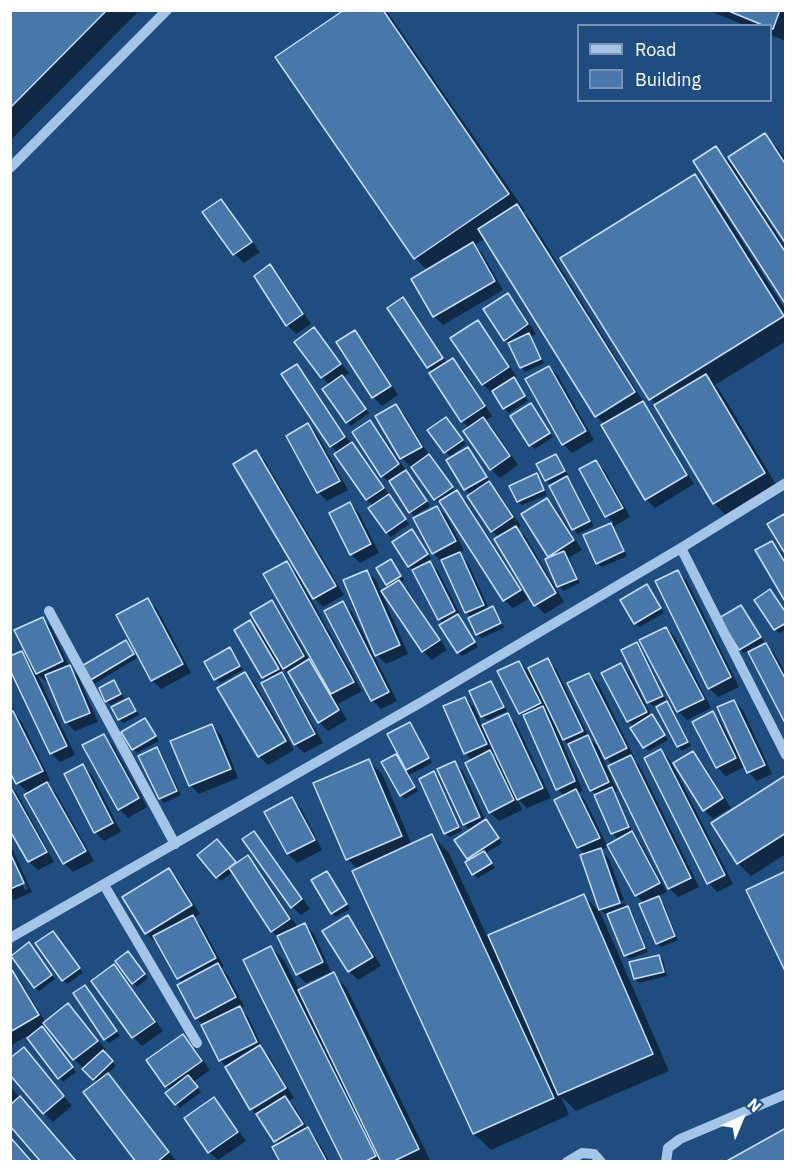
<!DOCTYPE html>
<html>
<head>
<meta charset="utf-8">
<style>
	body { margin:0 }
	#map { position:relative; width:796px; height:1172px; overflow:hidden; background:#1f4d80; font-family:"IBM Plex Sans",sans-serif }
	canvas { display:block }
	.frame { position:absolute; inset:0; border:12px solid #fff; pointer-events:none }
	.legend { position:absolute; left:577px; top:24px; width:195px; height:78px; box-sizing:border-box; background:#1f4d80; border:2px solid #7994b3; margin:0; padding:8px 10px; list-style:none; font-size:18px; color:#fff }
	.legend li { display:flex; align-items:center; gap:12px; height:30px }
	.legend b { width:30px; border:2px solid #7994b3 }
	.north { position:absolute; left:712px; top:1088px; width:60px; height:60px; -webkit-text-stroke:4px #1f4d80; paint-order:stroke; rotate:44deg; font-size:16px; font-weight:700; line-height:24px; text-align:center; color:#fff }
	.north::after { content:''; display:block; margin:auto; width:21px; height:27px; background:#fff; clip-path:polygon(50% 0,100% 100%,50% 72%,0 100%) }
</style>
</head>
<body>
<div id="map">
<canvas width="796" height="1172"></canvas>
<div class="frame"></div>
<ul class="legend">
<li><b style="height:8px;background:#a4c5e8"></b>Road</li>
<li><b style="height:16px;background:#4877a9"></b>Building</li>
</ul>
<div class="north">N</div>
</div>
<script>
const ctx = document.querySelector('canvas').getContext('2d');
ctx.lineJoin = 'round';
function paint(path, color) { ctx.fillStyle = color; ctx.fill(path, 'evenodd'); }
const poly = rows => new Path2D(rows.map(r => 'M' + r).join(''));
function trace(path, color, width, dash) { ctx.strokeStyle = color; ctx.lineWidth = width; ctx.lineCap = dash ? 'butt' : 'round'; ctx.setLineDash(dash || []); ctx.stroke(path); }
const shadow = poly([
	[10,10,140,10,10,141],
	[347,10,386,10,525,211,523,212,530,219,646,406,651,412,694,484,655,508,646,499,605,425,596,416,485,238,474,246,482,253,503,290,443,325,434,316,428,271,415,258,277,58],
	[708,10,786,10,786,41,770,35,770,26,746,26],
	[765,135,778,148,786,160,786,241,744,179,742,181,786,248,786,302,716,148,733,165],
	[695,176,713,195,786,311,786,341,715,385,719,389,777,486,727,516,714,503,657,405,651,399],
	[221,201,229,209,260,252,244,263,235,254,204,212],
	[270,266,279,275,311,324,296,334,287,325],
	[508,295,517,304,536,334,531,337,544,363,525,372,521,367,511,346,505,340],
	[403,299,412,308,447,363,453,360,462,368,492,416,485,421,492,427,518,465,500,478,491,469,469,428,462,421,433,373,428,368],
	[478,322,486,331,517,377,514,379,518,383,528,401,509,413,504,408,494,392,492,393,483,384,453,338],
	[313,329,322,338,349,373,343,377,369,413,351,426,347,422,330,385,322,377,296,342],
	[355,332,364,341,398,395,382,406,373,397],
	[296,366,305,374,351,444,360,452,409,524,391,537,387,533,373,506,367,500,336,455,338,453,331,446,283,374],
	[549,367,558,376,594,440,572,453,563,444],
	[396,406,405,415,430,457,456,493,466,501,528,599,513,608,504,600,441,502,439,503,435,499,412,466,411,467,402,458],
	[535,409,553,437,535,449,530,445],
	[370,422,379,431,430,506,414,516,392,484,391,484,382,476],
	[450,423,466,444,450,456,446,452],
	[308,425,317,434,348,490,327,501,318,492],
	[468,449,472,453,490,482,489,483,498,492,521,526,517,529,525,536,564,602,545,614,536,605,496,539,499,537,492,531,471,495,466,490,448,460],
	[256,452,265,461,344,595,323,607,314,598],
	[555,455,559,460,568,475,565,476,571,482,594,526,578,534,574,530,551,485,546,480],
	[596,462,605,471,630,517,613,527,627,556,602,567,597,563,585,536,614,523,607,516,581,470],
	[536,475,540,479,547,495,522,505,518,501],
	[547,499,556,508,582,550,569,558,580,583,563,591,559,586,547,560,552,558,550,556],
	[350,504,359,513,379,553,360,563,351,554],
	[437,507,446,516,464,550,458,553,468,563,489,609,493,608,497,612,504,628,481,638,477,634,472,618,467,613,443,561,442,562,433,553],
	[416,535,431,559,428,561,438,571,463,620,462,620,478,647,462,656,458,652,444,624,439,619,413,570,409,566],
	[772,543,781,552,786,559,786,600],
	[391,561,404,580,400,583,408,590,447,650,432,660,423,651,390,587,378,569],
	[286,563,297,574,362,691,338,704,347,720,328,731,319,722,292,677,279,664,323,743,304,753,295,744,267,681,264,678,236,630,250,621,262,633,271,602,280,611,311,663,318,670],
	[367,571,376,580,408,654,386,664,377,655],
	[678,572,687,581,739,687,718,697,709,688],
	[647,586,651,590,664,613,639,627,635,623],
	[148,600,157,609,191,673,161,689,152,680],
	[343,603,352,612,397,701,381,709,372,700],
	[741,607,745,611,764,642,744,653,740,649],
	[786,613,786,629,779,633,775,629],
	[42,618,51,627,70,668,78,676,98,722,75,731,66,722,49,681,46,682,37,674,75,755,60,762,51,753,22,652,31,661],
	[666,628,675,637,711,708,687,720,678,711],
	[126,642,137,658,94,684,90,680],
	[637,644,641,648,666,700,653,706,649,702],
	[766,645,775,654,786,674,786,722],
	[230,649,234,653,243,670,220,683,216,679,206,662],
	[547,660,556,669,590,739,597,745,617,791,615,792,632,831,630,832,640,842,667,892,658,897,663,902,678,940,661,947,657,943,644,903,636,895,609,846,601,850,609,859,624,900,603,907,603,910,625,903,626,908,632,912,648,952,630,959,625,955,609,918,600,909,585,854,578,848,556,800,565,796,557,789,528,721,520,713,519,662,533,676],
	[559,735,571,747,591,790,596,795,613,833,617,838,625,834,626,836,607,846,585,800,578,793,583,791],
	[621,664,629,673,652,716,656,720,668,740,648,751,632,729,634,727,628,721],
	[245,674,254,682,294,750,268,765,259,756],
	[589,674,598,683,634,757,632,758,639,765,699,887,678,897,669,888,613,765,606,758],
	[114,682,118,686,124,698,111,705,107,701],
	[491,683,495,687,507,711,487,720,482,716],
	[465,698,474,707,482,726,507,715,516,723,551,798,527,808,517,798,522,810,499,821,490,812,473,761,465,753],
	[496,752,501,764,491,754],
	[129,700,133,704,139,715,123,723,119,719],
	[734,701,743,710,772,774,757,781,748,772,746,766,726,776,717,767,712,713,721,722,735,749,738,748],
	[667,703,671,707,691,746,682,751,678,746],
	[13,713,22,722,50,780,46,783,56,793,94,861,73,872,64,863,26,795,29,794,18,783],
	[145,720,149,724,159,741,137,753,133,749],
	[410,724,414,728,432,763,409,775,418,791,405,799,401,795,396,756,404,764],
	[212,726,221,735,238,778,199,794,190,785,172,742],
	[104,736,113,745,147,807,128,818,119,809],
	[156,749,161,753,181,795,164,803,160,799,140,757],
	[661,751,670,760,733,884,717,892,709,883],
	[693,753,702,762,731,808,713,819,704,810],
	[368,761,382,774,412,845,432,836,449,853,493,949,584,896,600,912,669,1071,576,1111,561,1096,569,1115,491,1150,474,1134,354,871,358,869,347,859],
	[454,763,463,772,486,821,502,843,485,854,495,868,478,878,473,874,471,861,468,858,471,831,464,824],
	[83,766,92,775,121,832,104,841,95,832],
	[434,773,438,777,462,831,449,837,445,833],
	[786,777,786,854,751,876,738,863],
	[10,780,13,785,11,787,17,793,54,862,38,870,29,862,10,828],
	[292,799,301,808,322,850,297,863,288,854,266,812],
	[254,833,263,842,310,909,301,915,292,907],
	[10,844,32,892,14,900,10,896,10,856,25,890,28,889,10,849],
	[221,845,237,864,248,857,257,866,298,928,305,925,314,934,331,972,306,983,297,974,281,941,272,931,233,872,221,881,199,856],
	[169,870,178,879,200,914,194,918,201,925,224,967,221,968,227,974,244,1006,240,1009,248,1017,264,1051,269,1056,294,1098,288,1101,294,1106,309,1131,316,1138,330,1162,281,1162,279,1145,260,1117,251,1109,227,1067,220,1060,204,1026,196,1018,183,983,178,978,157,940,155,942,146,933],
	[327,872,331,877,350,909,336,917,332,913],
	[348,917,356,926,381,966,358,980,349,971],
	[57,937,83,973,67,984,63,980],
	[271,947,284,960,299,991,333,974,346,987,431,1162,344,1162],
	[33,949,55,979,39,991,35,987],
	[659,956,663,960,667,976,639,983,635,978],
	[132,957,148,978,137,987,133,983],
	[114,966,123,975,163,1031,142,1046,133,1037,93,981],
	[10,972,20,980,46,1023,68,1005,77,1014,106,1050,103,1053,116,1066,107,1074,117,1084,177,1162,138,1162,98,1083,74,1059,46,1024,41,1027,76,1072,63,1082,27,1036,10,1046],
	[89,991,120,1036,109,1043,105,1039],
	[183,1036,192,1044,210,1070,193,1082,201,1092,180,1108,167,1093,171,1090,166,1086],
	[24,1049,33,1058,72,1106,53,1122,44,1113],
	[10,1086,25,1104,10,1124],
	[214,1099,222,1108,246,1141,218,1160,209,1152]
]);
const building = poly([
	[10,10,107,10,10,108,10,10],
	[344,10,383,10,509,194,414,259,275,57,344,10],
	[726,10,780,10,773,29,770,28,770,26,765,26,726,10],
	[765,133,786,165,786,244,728,157,765,133],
	[716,146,786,253,786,305,693,161,716,146],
	[695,174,784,316,649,400,560,258,695,174],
	[221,199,252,242,233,255,202,212,221,199],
	[517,204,635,392,595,417,478,229,517,204],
	[473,242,495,281,433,317,411,279,473,242],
	[270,264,303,314,286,326,254,276,270,264],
	[508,293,528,324,504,341,483,309,508,293],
	[403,297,443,358,427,368,387,308,403,297],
	[478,320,509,367,482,385,450,338,478,320],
	[314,327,341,364,321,378,294,342,314,327],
	[355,330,391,386,372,398,336,342,355,330],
	[529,333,541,359,520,368,508,343,529,333],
	[453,358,485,406,461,422,429,373,453,358],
	[297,364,345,437,330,447,281,374,297,364],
	[549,366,586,431,562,445,525,379,549,366],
	[706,374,765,473,713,504,654,405,706,374],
	[342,375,366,409,346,423,322,389,342,375],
	[514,377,525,396,503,409,492,391,514,377],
	[643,401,687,475,645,500,601,425,643,401],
	[531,403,550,433,529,446,510,416,531,403],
	[396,404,422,447,400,459,375,416,396,404],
	[446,417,463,440,444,453,427,430,446,417],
	[483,417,510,456,490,470,463,431,483,417],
	[370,420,399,464,381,477,352,432,370,420],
	[308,423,340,481,317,493,286,436,308,423],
	[352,442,384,488,366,500,334,454,352,442],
	[468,447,487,477,464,490,446,460,468,447],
	[256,450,336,586,313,599,233,464,256,450],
	[429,454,453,487,434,500,411,467,429,454],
	[556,454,565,471,545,481,536,464,556,454],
	[596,460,623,508,605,517,579,469,596,460],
	[406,470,427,501,409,513,389,481,406,470],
	[537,473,544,490,517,502,509,486,537,473],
	[567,476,590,521,572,530,549,486,567,476],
	[489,481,513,517,491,532,467,496,489,481],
	[457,490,521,590,503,601,439,501,457,490],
	[389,494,406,519,386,533,368,508,389,494],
	[547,498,574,540,548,557,521,514,547,498],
	[350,502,371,544,350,555,329,513,350,502],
	[437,506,456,541,432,554,413,518,437,506],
	[784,514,786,517,786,555,767,524,784,514],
	[611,523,624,551,596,564,583,535,611,523],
	[516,526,556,593,534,606,494,539,516,526],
	[412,529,428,554,408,567,392,542,412,529],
	[772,541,786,564,786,603,755,550,772,541],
	[564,551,577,579,557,587,545,559,564,551],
	[460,552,484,605,465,613,441,560,460,552],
	[391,559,401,576,386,585,376,568,391,559],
	[287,561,354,682,331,694,263,574,287,561],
	[430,561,455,611,438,620,412,570,430,561],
	[367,570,400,645,375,656,343,580,367,570],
	[678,570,731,677,708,689,655,581,678,570],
	[399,580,440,640,422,652,381,591,399,580],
	[647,584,661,608,634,624,620,600,647,584],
	[770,589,786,613,786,623,774,630,754,600,770,589],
	[148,598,183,664,151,681,116,615,148,598],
	[272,600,304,656,283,669,250,613,272,600],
	[343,601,389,692,371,701,324,611,343,601],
	[741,605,761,637,739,650,719,618,741,605],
	[493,606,501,623,476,635,468,618,493,606],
	[458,614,475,642,457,653,439,625,458,614],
	[43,617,63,661,36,674,14,630,43,617],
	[250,620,279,669,262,678,234,630,250,620],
	[666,627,704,699,677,712,639,640,666,627],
	[126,640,134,654,89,681,80,667,126,640],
	[637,642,663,696,647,703,621,650,637,642],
	[766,643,786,680,786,725,748,652,766,643],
	[230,647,240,666,214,680,204,662,230,647],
	[22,651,67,746,50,754,10,670,10,656,22,651],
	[548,658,583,731,563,740,528,668,548,658],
	[309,659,339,710,318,723,288,672,309,659],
	[519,661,541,703,519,714,497,671,519,661],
	[621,663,647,712,627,722,601,673,621,663],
	[70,665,90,713,65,723,45,675,70,665],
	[245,672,286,741,258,757,217,688,245,672],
	[282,672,315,734,294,745,261,683,282,672],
	[589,673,627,748,605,759,567,683,589,673],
	[114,680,121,694,105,702,99,688,114,680],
	[491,681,504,707,481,717,469,691,491,681],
	[465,697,487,744,464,754,443,706,465,697],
	[129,698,136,711,118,720,111,707,129,698],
	[734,700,765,765,747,773,717,707,734,700],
	[667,701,688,742,677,747,656,707,667,701],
	[543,706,575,781,556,790,523,715,543,706],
	[13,711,43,771,16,784,10,772,10,713,13,711],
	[713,711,736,758,716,768,692,722,713,711],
	[508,713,543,788,517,800,482,725,508,713],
	[652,714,665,735,643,748,630,728,652,714],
	[145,718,156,736,132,750,121,732,145,718],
	[410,722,429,758,406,770,387,734,410,722],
	[212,724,231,769,189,786,170,741,212,724],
	[104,734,139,798,118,810,82,745,104,734],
	[588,735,609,782,590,791,568,744,588,735],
	[157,747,177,791,159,799,138,756,157,747],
	[661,749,725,875,707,884,644,758,661,749],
	[490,750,514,800,489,813,465,763,490,750],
	[693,751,723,798,703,811,673,763,693,751],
	[396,754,415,787,400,796,381,762,396,754],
	[631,755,691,878,668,889,608,766,631,755],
	[369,759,402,836,346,860,313,783,369,759],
	[455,761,480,817,463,825,437,769,455,761],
	[83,764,113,823,94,833,64,774,83,764],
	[434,771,459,827,444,834,419,779,434,771],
	[786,775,786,833,737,864,711,823,786,775],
	[47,782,86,851,63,864,24,795,47,782],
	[10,786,47,852,28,862,10,831,10,786],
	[612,787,629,827,611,834,594,795,612,787],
	[576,789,600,838,577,848,554,800,576,789],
	[292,797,315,840,287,854,264,812,292,797],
	[486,819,499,838,467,859,454,840,486,819],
	[254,831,302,899,291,908,242,839,254,831],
	[632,831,660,883,635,896,607,845,632,831],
	[432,834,554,1098,473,1134,352,871,432,834],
	[217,839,236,862,216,878,197,855,217,839],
	[601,848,620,903,599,910,580,855,601,848],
	[484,851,492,863,472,875,465,862,484,851],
	[10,853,24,883,10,889,10,853],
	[248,855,290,919,271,932,229,868,248,855],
	[169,868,192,905,145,934,122,897,169,868],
	[327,871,347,904,331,914,311,880,327,871],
	[786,871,786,973,746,890,786,871],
	[584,894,653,1054,558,1095,488,935,584,894],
	[659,896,675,936,656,944,639,904,659,896],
	[628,906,645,948,624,956,607,914,628,906],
	[193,915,216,958,177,979,153,936,193,915],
	[348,915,373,957,348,972,322,931,348,915],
	[305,923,323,962,296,975,277,936,305,923],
	[53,931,80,968,62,981,35,943,53,931],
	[29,942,52,975,34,988,11,956,29,942],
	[271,946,376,1156,364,1162,343,1162,243,960,271,946],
	[128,951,145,974,132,984,115,961,128,951],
	[659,955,664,972,634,979,629,962,659,955],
	[218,963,236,997,195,1019,177,985,218,963],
	[114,964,155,1022,132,1038,91,981,114,964],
	[10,970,12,970,39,1015,10,1032,10,970],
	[334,972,419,1149,392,1162,381,1162,298,990,334,972],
	[85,985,117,1031,104,1040,73,993,85,985],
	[68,1003,98,1041,73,1060,43,1023,68,1003],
	[240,1006,257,1042,219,1061,201,1025,240,1006],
	[42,1026,73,1067,58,1079,27,1038,42,1026],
	[183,1034,202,1061,165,1087,146,1060,183,1034],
	[260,1045,286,1088,250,1110,225,1067,260,1045],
	[24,1047,64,1096,43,1114,10,1075,10,1058,24,1047],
	[103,1050,113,1061,93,1080,82,1069,103,1050],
	[108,1073,169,1152,157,1162,136,1162,83,1092,108,1073],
	[188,1075,198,1087,175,1105,165,1093,188,1075],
	[20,1096,77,1162,41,1162,10,1126,10,1105,20,1096],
	[285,1096,303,1124,274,1142,256,1114,285,1096],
	[214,1097,238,1132,208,1153,184,1118,214,1097],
	[308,1127,327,1162,280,1162,272,1147,308,1127],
	[786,1128,786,1162,725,1162,786,1128],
	[10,1137,32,1162,10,1162,10,1137]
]);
const minor = poly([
	[10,168,167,10],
	[681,548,786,755],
	[49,611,175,844],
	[104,885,197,1043],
	[10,938,425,700,681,548,786,483],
	[567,1162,582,1153,594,1154,601,1162],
	[666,1162,668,1148,680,1139,786,1094]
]);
paint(shadow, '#0007');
paint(building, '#4877a9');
trace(building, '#c8dff6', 1.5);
trace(minor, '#a4c5e8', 10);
</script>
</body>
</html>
